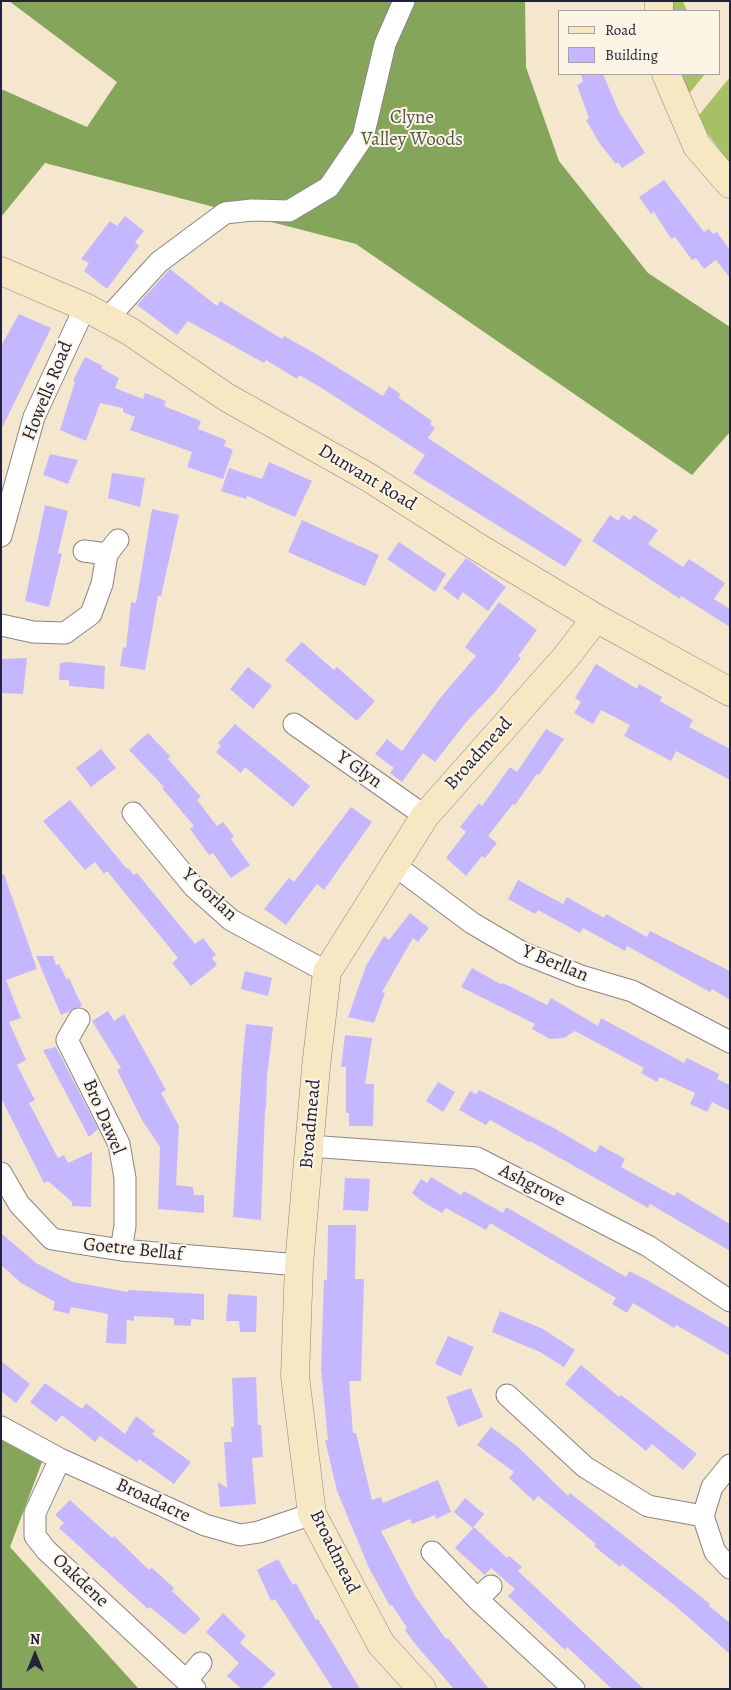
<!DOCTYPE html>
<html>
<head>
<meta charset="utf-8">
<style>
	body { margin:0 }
	#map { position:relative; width:731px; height:1690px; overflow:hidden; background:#f5e7cd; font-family:Alegreya,serif }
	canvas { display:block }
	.frame { position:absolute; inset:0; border:2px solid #22223b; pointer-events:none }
	.legend { position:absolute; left:558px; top:10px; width:162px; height:65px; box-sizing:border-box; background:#fcf5e5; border:1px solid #a5a1a1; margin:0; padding:6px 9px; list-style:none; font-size:15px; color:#22223b }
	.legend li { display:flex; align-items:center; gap:10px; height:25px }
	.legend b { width:25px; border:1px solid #a5a1a1 }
	.north { position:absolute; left:10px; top:1630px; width:50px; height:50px; -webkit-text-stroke:4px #fcf5e5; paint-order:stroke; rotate:0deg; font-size:14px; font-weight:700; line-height:20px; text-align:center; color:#22223b }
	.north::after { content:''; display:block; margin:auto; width:18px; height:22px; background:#22223b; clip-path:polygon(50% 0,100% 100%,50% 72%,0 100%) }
</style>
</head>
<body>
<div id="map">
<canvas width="731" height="1690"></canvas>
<div class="frame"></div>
<ul class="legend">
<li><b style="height:6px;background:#f8e7c3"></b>Road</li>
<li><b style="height:14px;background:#c4b7ff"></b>Building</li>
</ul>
<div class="north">N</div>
</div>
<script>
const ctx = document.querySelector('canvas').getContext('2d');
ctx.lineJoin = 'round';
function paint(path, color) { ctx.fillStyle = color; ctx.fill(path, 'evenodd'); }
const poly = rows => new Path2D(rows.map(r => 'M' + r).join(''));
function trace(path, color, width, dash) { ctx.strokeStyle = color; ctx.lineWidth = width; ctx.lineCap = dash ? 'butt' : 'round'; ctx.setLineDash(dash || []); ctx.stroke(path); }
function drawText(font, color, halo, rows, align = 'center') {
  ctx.font = font + ' Alegreya,serif'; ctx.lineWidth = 4; ctx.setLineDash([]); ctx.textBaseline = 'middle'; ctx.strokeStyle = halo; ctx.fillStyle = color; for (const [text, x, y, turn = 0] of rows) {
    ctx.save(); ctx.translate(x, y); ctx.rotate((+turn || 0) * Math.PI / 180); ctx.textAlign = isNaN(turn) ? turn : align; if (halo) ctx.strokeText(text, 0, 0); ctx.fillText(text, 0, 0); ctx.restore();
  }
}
const green = poly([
	[667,1,683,1,687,11,667,11],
	[681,74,705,74,688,95],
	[730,77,730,163,707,133,699,115]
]);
const forest = poly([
	[9,1,525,1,526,67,559,161,648,273,730,327,730,432,692,475,356,244,45,163,1,217,1,89,87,127,117,82],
	[1,1440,42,1462,10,1547,139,1689,1,1689]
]);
const building = poly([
	[581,74,603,74,619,112,645,153,622,168,618,162,616,164,600,144,586,120,589,118,577,85,583,82],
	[664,180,704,232,709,229,713,234,717,232,730,250,730,278,716,260,704,269,696,258,692,260,675,237,671,239,654,212,651,214,639,197],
	[125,216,144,231,135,242,139,246,107,289,84,271,89,263,81,259,110,221,117,226],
	[170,269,217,306,220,301,282,339,284,336,316,354,383,396,389,386,400,394,399,398,432,421,430,424,435,428,428,438,582,540,565,567,413,473,425,455,320,387,299,375,297,379,266,360,264,363,188,321,177,335,137,305],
	[19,314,51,328,1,430,1,346],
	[85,357,103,366,101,368,119,378,115,388,143,399,145,393,166,401,164,406,201,421,198,429,226,440,224,446,233,450,223,479,187,467,192,452,130,430,135,417,123,412,123,408,100,403,86,441,60,430,75,382,73,381],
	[50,454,78,460,68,484,43,475],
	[269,462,312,481,295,517,247,496,246,499,221,491,229,468,262,479],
	[112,473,145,478,140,507,108,498],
	[45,505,68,511,58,553,62,554,49,607,25,601],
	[152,509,179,515,161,596,158,596,145,670,120,666,123,647,126,648,131,602,136,603],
	[610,515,618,521,622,515,630,520,634,515,658,530,648,544,683,567,689,559,725,583,714,599,730,609,730,627,681,596,680,599,592,541],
	[302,520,379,555,365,586,288,552],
	[399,542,446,574,435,592,387,559],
	[466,558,506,587,488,611,463,592,458,600,443,588],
	[499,602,537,630,518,656,521,658,495,692,468,720,435,762,423,753,402,782,390,773,394,768,375,754,387,739,402,751,441,697,476,656,465,647],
	[302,642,334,670,337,667,375,701,357,721,285,660],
	[27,658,23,694,1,693,1,659],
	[68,662,105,666,104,689,69,686,69,680,59,680,60,663],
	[596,664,637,689,639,684,662,697,660,701,693,720,689,727,730,749,730,780,676,751,671,761,624,736,630,725,601,710,593,724,574,713,581,702,575,698],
	[248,667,272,686,253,709,230,689],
	[235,724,310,786,293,807,245,767,241,773,216,752,221,746,218,743],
	[546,729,564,739,539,775,537,774,515,805,513,804,488,836,497,843,485,858,482,856,466,876,446,858,466,832,460,827,479,803,482,806,510,767,517,772],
	[148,733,170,756,168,759,201,797,197,800,217,826,223,822,234,836,231,839,250,865,231,878,213,853,209,855,190,829,194,826,162,788,164,787,129,750],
	[101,749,116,768,91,787,76,768],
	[70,800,127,869,128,868,134,875,137,873,195,944,203,938,216,955,212,958,217,965,191,986,172,963,178,958,107,871,104,874,95,862,85,870,43,821],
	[351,807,372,822,324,890,317,884,286,925,264,909,289,878,294,882],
	[1,874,4,874,37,969,6,980,21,1018,9,1022,26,1060,17,1065,35,1100,29,1103,58,1158,64,1155,68,1163,92,1152,91,1207,72,1206,72,1202,48,1181,44,1183,1,1098],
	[518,880,563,904,567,897,604,918,606,914,647,937,650,931,730,971,730,1000,712,989,710,992,627,946,625,951,583,928,580,933,538,910,535,914,508,899],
	[410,913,429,928,418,942,413,938,382,992,385,993,374,1023,348,1017,366,966,384,936,389,940],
	[36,956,53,956,56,965,59,964,67,980,69,978,82,1006,61,1015],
	[472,968,502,985,503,983,547,1005,551,998,598,1026,601,1018,684,1063,687,1058,719,1074,717,1079,730,1085,730,1111,712,1102,707,1112,690,1104,695,1093,660,1077,657,1082,641,1073,644,1068,575,1031,564,1038,550,1039,532,1029,535,1024,461,987],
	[245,971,272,978,268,996,241,989],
	[108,1011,114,1021,124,1014,166,1090,161,1093,179,1126,176,1185,193,1187,194,1195,204,1195,204,1213,158,1209,160,1147,142,1120,117,1070,121,1068,92,1021],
	[246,1024,273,1027,267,1076,266,1109,265,1109,261,1220,233,1217,242,1066],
	[345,1035,372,1038,365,1084,374,1084,373,1126,349,1126,349,1113,346,1113,346,1067,341,1067],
	[56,1047,98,1129,89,1137,43,1050],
	[438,1082,455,1092,443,1112,426,1101],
	[479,1090,554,1128,596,1153,600,1145,625,1159,621,1167,674,1196,677,1192,730,1224,730,1251,650,1204,648,1208,530,1141,529,1142,490,1120,486,1125,459,1110,470,1091,476,1094],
	[431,1177,461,1195,464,1191,503,1213,506,1207,626,1277,629,1271,645,1279,730,1328,730,1356,676,1325,674,1328,633,1303,627,1313,612,1304,616,1298,490,1223,486,1230,446,1208,442,1213,423,1202,412,1193,421,1179,427,1183],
	[345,1178,370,1179,368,1211,343,1210],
	[328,1225,356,1225,355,1279,364,1279,361,1381,349,1381,353,1433,356,1433,372,1500,381,1497,383,1503,438,1480,451,1512,436,1519,435,1515,412,1524,410,1519,381,1531,415,1596,446,1639,448,1638,489,1689,454,1689,416,1645,405,1630,407,1628,392,1605,390,1606,369,1568,337,1491,325,1440,328,1440,321,1369,324,1280,327,1280],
	[1,1233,36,1263,73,1282,128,1292,128,1290,204,1294,204,1320,191,1319,191,1326,174,1325,174,1318,134,1316,134,1321,127,1320,126,1344,106,1343,108,1314,71,1307,69,1314,53,1310,55,1302,21,1283,1,1265],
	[228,1294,257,1296,256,1332,240,1332,239,1321,226,1321],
	[500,1311,543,1329,575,1350,564,1367,540,1352,492,1332],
	[448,1336,474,1347,461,1376,435,1364],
	[1,1361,30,1384,16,1403,1,1391],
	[581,1365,619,1397,621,1395,697,1454,683,1470,652,1444,646,1451,565,1384],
	[256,1377,258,1425,261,1425,263,1457,252,1458,256,1504,220,1507,218,1482,227,1488,224,1442,232,1442,231,1427,234,1427,232,1378],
	[45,1383,82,1409,86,1403,125,1434,136,1416,155,1431,152,1434,191,1462,174,1484,139,1459,137,1462,100,1436,95,1442,62,1415,56,1422,30,1402],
	[471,1388,483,1417,458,1427,446,1397],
	[491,1427,518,1447,568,1496,570,1493,710,1604,709,1606,730,1623,730,1654,673,1604,622,1564,620,1567,594,1546,596,1544,538,1496,534,1501,509,1478,514,1472,477,1445],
	[465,1498,484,1514,473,1528,454,1512],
	[70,1500,112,1538,114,1536,149,1570,152,1568,174,1588,172,1591,201,1619,184,1635,150,1607,148,1609,59,1528,64,1523,55,1515],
	[474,1527,507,1558,509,1556,522,1567,518,1571,644,1689,612,1689,567,1647,565,1650,508,1596,515,1589,491,1568,485,1575,455,1548],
	[278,1559,293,1585,296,1583,316,1620,318,1619,360,1689,333,1689,275,1599,271,1601,257,1570],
	[223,1613,246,1636,240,1643,276,1674,261,1689,242,1689,227,1676,239,1663,206,1632]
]);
const street = poly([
	[107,319,159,262,225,213,252,210,289,211,329,187,363,137,385,44,404,1],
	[1,536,34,417,85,307],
	[84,551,107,554],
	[1,625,33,632,65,633,91,614,102,584,107,554,118,540],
	[294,724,425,816],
	[133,813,194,887,231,920,327,972],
	[393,864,472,923,523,953,581,976,632,991,730,1042],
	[79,1019,67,1040,119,1144,125,1178,125,1226,121,1250],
	[309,1146,477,1158,648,1246,730,1301],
	[1,1173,19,1204,52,1239,121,1250,299,1265],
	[507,1395,585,1467,648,1506,703,1516],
	[1,1427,60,1459,205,1525,240,1535,259,1532,312,1514],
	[60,1459,35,1513,35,1536,46,1550,195,1689],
	[730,1465,712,1487,703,1516,715,1552,730,1568],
	[432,1552,477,1599,574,1689],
	[477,1599,491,1586],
	[187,1680,201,1663]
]);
const secondary = poly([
	[659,1,659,11],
	[666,74,697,146,730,184],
	[1,271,85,307,131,332,226,397,368,477,479,548,596,618,730,692],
	[422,1689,381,1644,312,1514,295,1376,299,1265,316,1067,327,972,425,816,566,657,596,618]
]);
const parkNames = [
	["Clyne",412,118],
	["Valley Woods",412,140]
];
const streetNames = [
	["Howells Road",48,391,-68],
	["Dunvant Road",367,478,31],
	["Broadmead",479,754,-48],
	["Y Glyn",359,770,35],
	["Y Gorlan",209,895,43],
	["Y Berllan",555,964,22],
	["Bro Dawel",103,1117,67],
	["Broadmead",311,1124,-85],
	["Ashgrove",532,1186,27],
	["Goetre Bellaf",133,1250,6],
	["Broadacre",153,1501,25],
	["Broadmead",334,1552,64],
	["Oakdene",80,1581,43]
];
paint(green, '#a7c065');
paint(forest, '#85a65a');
paint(building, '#c4b7ff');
trace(street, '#8c8484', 23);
trace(secondary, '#8c8484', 29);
trace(street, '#fff', 21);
trace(secondary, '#f8e7c3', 28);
drawText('19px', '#51594a', '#fcf5e5', parkNames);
drawText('19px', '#22223b', '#fcf5e5', streetNames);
</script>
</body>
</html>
